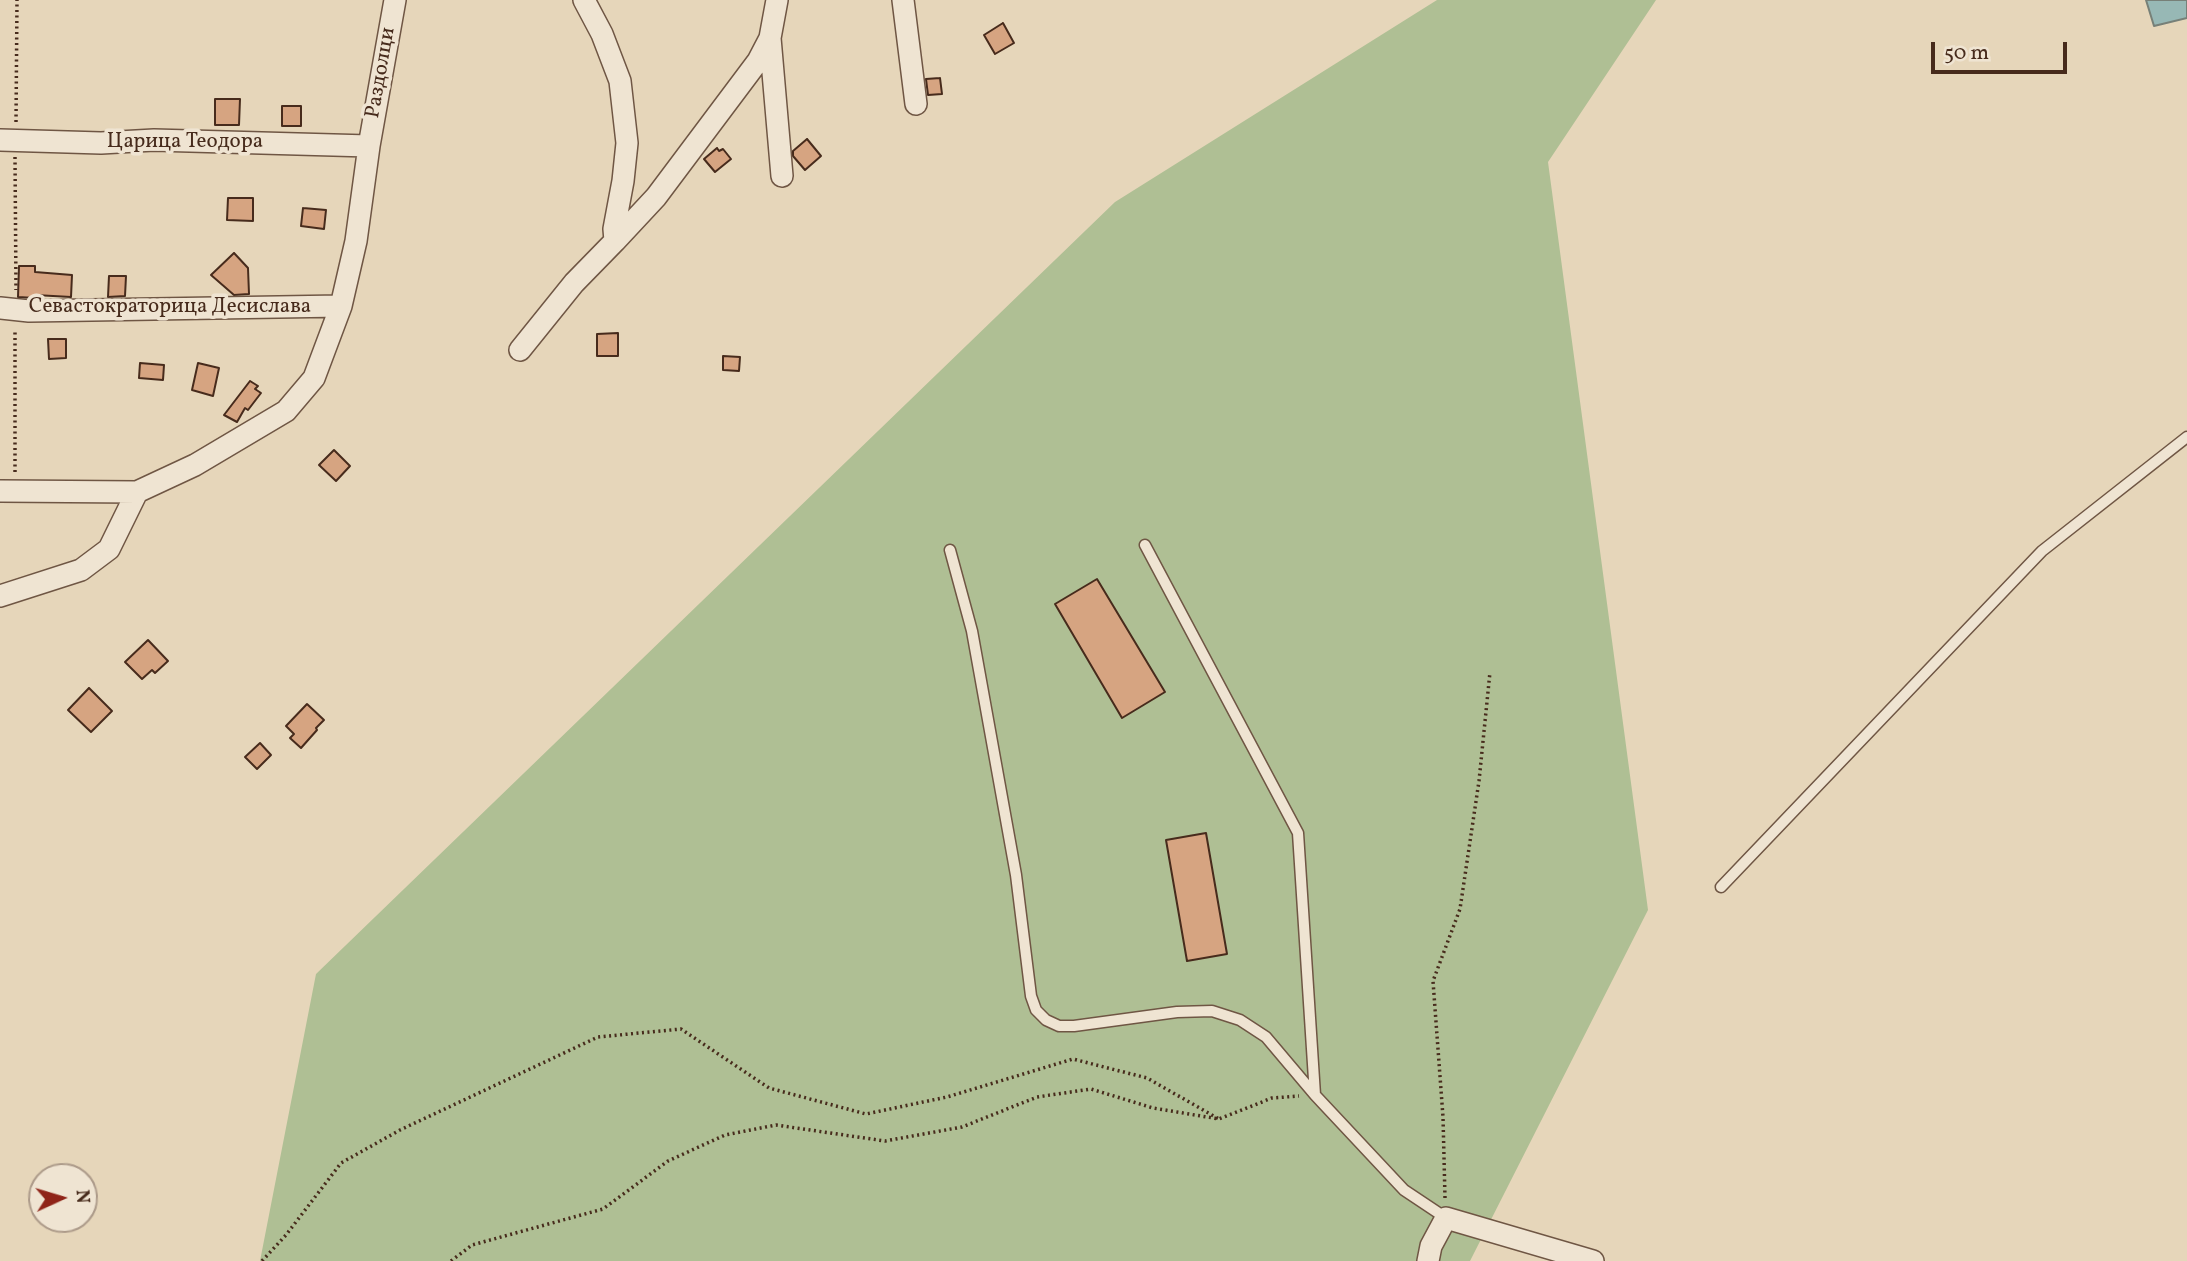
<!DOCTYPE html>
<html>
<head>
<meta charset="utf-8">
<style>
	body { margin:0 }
	#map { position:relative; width:2187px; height:1261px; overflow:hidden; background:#e6d6ba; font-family:Vollkorn,serif }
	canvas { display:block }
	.north { position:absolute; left:28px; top:1163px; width:70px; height:70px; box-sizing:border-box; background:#efe4d2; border:2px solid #ac9a89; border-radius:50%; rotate:86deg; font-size:19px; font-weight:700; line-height:28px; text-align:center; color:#472b1c }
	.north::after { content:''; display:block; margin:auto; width:24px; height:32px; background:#8f2418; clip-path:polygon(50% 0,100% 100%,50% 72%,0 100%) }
	.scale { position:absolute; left:1931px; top:42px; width:136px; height:32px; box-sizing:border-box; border:4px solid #472b1c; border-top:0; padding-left:9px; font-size:21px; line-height:24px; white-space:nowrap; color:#472b1c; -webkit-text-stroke:5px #efe4d2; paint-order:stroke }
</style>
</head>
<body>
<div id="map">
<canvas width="2187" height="1261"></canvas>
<div class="north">N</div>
<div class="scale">50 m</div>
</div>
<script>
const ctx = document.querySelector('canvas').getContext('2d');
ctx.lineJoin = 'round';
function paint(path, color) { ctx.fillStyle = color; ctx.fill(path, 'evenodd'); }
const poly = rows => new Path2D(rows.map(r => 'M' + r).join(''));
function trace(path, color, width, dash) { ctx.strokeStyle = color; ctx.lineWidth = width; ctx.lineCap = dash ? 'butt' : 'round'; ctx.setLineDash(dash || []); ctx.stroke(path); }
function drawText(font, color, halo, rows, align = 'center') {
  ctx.font = font + ' Vollkorn,serif'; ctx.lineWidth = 7; ctx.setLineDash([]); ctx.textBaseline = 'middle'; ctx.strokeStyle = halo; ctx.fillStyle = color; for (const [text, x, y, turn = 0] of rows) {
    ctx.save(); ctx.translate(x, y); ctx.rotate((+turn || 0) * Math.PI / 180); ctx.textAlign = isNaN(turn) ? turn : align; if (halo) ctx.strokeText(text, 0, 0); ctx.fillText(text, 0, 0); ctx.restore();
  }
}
const green = poly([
	[1437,0,1656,0,1548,162,1648,910,1470,1261,260,1261,316,974,1115,202]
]);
const water = poly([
	[2146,0,2187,0,2187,18,2154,26,2146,0]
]);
const building = poly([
	[1003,23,1014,43,995,54,984,35,1003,23],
	[940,78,942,94,928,95,926,79,940,78],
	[215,99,240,99,239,125,215,125,215,99],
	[282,106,301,106,301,126,282,126,282,106],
	[807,139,821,156,805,170,793,156,793,151,807,139],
	[717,148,719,151,723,149,731,159,715,172,704,159,717,148],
	[228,198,253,198,253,221,227,220,228,198],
	[303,208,326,210,324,229,301,226,303,208],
	[234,253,248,268,249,294,234,295,211,275,234,253],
	[19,266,35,266,35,272,72,275,71,297,35,295,35,298,18,297,19,266],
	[109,276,126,276,125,296,108,297,109,276],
	[618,333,618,356,597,356,597,334,618,333],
	[48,339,66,339,66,358,49,359,48,339],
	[723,356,740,357,739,371,723,370,723,356],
	[140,363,164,365,163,380,139,378,140,363],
	[198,363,219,368,213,396,192,390,198,363],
	[250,381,258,386,255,389,261,393,248,410,245,408,237,422,224,415,250,381],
	[334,450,350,466,336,481,319,465,334,450],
	[1097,579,1165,692,1122,718,1055,604,1097,579],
	[148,640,168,661,155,673,152,670,142,679,125,662,148,640],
	[89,688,112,711,91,732,68,710,89,688],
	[307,704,324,720,316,728,317,730,301,748,290,738,294,734,286,726,307,704],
	[260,743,271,755,257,769,245,757,260,743],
	[1206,833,1227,954,1187,961,1166,840,1206,833]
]);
const path = poly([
	[16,122,17,0],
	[15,157,16,290],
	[15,472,15,329],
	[1445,1198,1443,1117,1433,981,1460,909,1479,781,1490,672],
	[262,1261,286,1235,341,1163,400,1130,598,1037,681,1029,769,1088,866,1114,947,1097,1073,1059,1147,1078,1219,1119],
	[451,1261,472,1245,603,1209,668,1161,725,1135,776,1125,885,1141,962,1127,1037,1097,1091,1089,1153,1108,1219,1119,1272,1098,1299,1096]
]);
const service = poly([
	[1145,545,1298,833,1315,1095],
	[950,550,972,631,1016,875,1031,996,1036,1010,1046,1020,1059,1026,1074,1026,1177,1012,1212,1011,1240,1020,1266,1037,1315,1095,1404,1190,1446,1218],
	[1721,887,2042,551,2187,437]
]);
const minor = poly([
	[903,0,916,104],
	[770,38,782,176],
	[0,140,101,143,154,140,369,146],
	[615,241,656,197,758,61,770,38,777,0],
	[0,308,29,311,341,306],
	[520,350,574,283,615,241,614,229,623,181,627,143,620,81,602,34,584,0],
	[0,491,137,492],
	[0,596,81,570,109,549,137,492,195,465,286,411,314,378,341,306,356,241,369,146,395,0],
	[1428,1261,1431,1246,1446,1218,1593,1261]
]);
const streetNames = [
	["Раздолци",382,73,-80],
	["Царица Теодора",185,143],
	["Севастократорица Десислава",170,308]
];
paint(green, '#afbf94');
paint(water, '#97b8b5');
trace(water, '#778078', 2);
paint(building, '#d6a481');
trace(building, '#472b1c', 2);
trace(service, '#6f5644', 13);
trace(minor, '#6f5644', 24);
trace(path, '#472b1c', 3.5, [2, 3.5]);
trace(service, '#efe4d2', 10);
trace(minor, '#efe4d2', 21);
drawText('21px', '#472b1c', '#efe4d2', streetNames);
</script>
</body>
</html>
